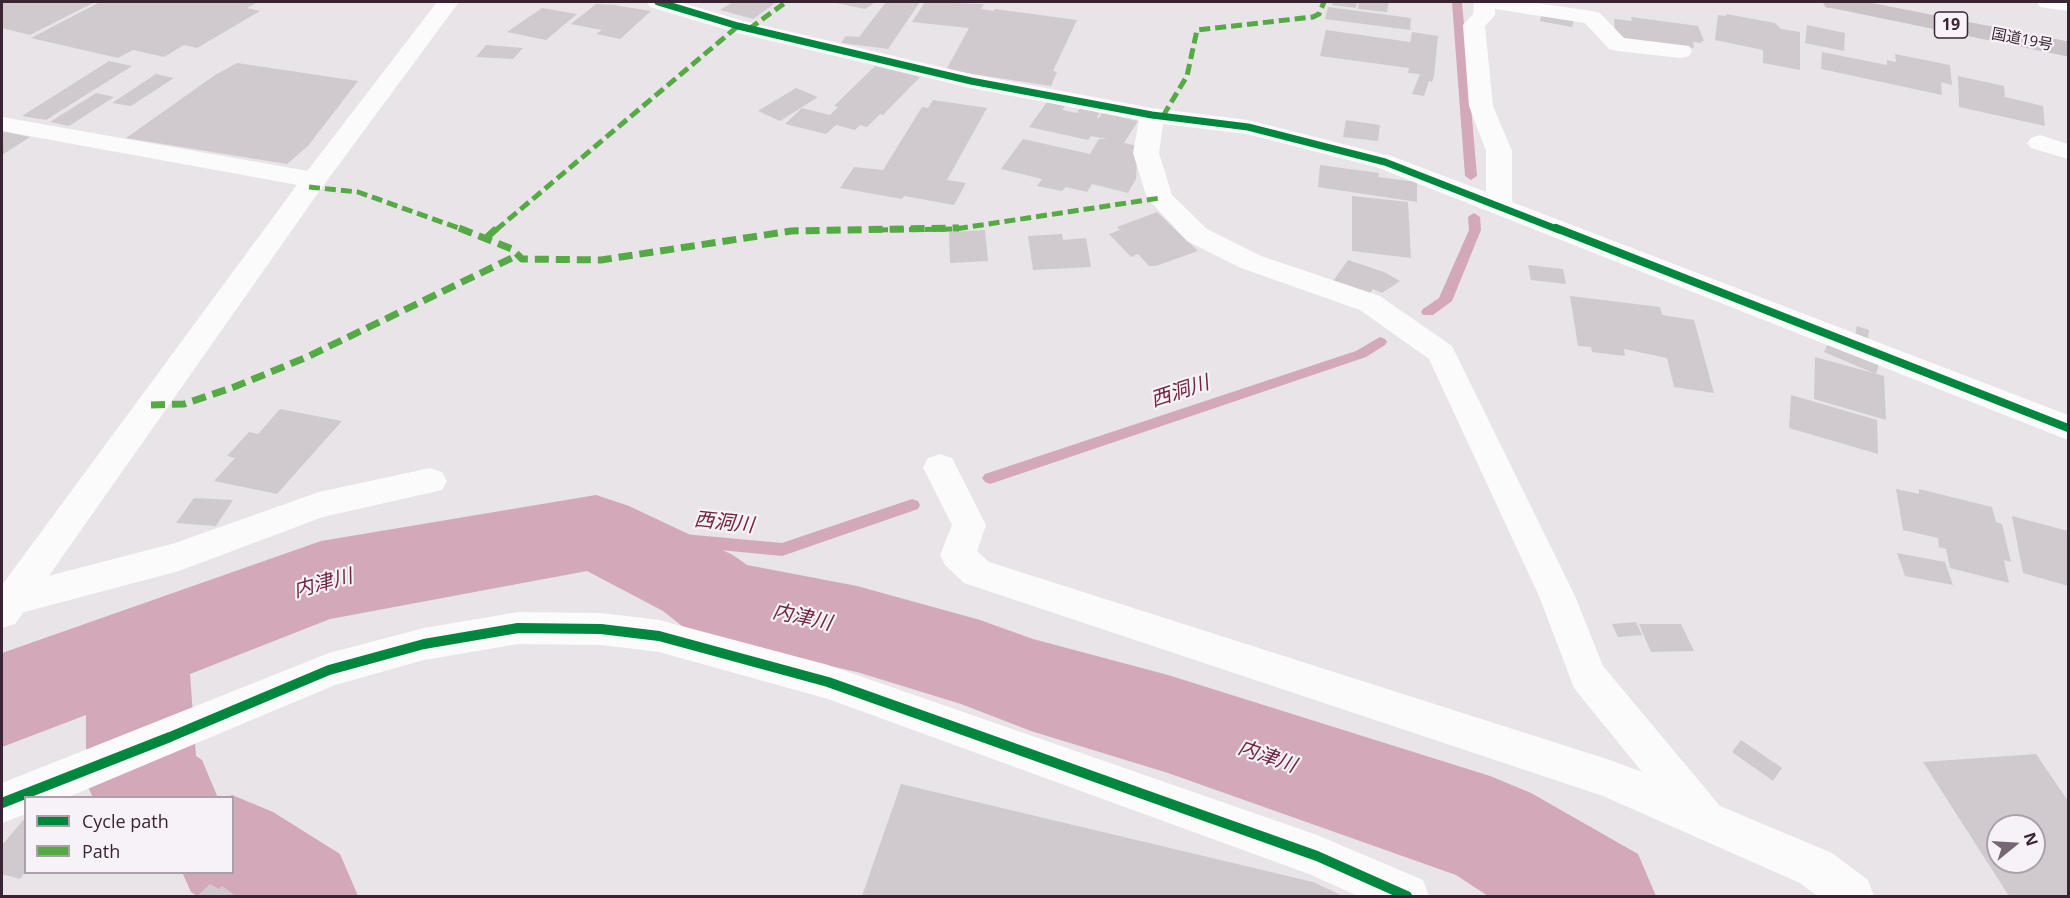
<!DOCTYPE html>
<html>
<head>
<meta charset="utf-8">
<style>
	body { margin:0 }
	#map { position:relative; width:2070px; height:898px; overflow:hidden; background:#e8e4e8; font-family:"Open Sans",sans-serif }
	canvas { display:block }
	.frame { position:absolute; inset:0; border:3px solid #392435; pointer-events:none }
	.legend { position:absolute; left:24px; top:796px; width:210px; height:78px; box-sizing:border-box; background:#f7f2f7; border:2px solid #aba0a9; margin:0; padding:8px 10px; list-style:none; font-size:18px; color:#392435 }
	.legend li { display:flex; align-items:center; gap:12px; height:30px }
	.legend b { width:30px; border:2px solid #aba0a9 }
	.north { position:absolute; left:1986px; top:814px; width:60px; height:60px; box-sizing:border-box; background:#f7f2f7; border:2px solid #aba0a9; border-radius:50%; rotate:72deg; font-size:16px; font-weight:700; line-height:24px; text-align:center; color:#392435 }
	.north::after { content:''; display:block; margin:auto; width:21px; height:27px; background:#766774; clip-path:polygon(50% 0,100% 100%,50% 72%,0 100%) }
</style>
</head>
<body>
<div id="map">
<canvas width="2070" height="898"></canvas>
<div class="frame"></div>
<ul class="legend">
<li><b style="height:8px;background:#00873e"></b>Cycle path</li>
<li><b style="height:8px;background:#55aa45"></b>Path</li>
</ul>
<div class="north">N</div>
</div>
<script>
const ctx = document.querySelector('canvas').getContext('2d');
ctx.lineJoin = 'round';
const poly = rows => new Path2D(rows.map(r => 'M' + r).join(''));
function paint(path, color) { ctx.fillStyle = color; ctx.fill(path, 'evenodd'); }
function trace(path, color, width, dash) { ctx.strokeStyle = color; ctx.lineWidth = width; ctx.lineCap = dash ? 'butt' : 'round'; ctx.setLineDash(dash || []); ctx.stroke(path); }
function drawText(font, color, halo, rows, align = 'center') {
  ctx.font = font + ' "Open Sans","Noto Sans JP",sans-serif'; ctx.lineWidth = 4.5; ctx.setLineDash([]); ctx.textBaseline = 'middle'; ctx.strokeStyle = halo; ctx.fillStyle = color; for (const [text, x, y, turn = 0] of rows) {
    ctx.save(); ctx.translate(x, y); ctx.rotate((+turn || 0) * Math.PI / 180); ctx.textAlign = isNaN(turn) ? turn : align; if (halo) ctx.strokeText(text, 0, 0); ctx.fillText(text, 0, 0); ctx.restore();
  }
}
const stream = poly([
	[1452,2,1462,2,1477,176,1471,180,1465,176,1452,2],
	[1474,213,1480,217,1481,230,1452,301,1433,315,1423,315,1421,312,1423,309,1439,298,1469,230,1468,217,1474,213],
	[1380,337,1385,339,1387,342,1385,345,1366,357,990,484,985,482,982,478,985,474,1356,351,1380,337],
	[912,499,918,501,920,505,918,509,782,556,596,538,590,536,588,532,590,528,596,526,782,543,912,499]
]);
const river = poly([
	[596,495,629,506,733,555,747,565,857,586,980,620,1033,639,1168,675,1490,776,1531,793,1638,854,1656,896,1488,896,1456,875,1168,773,1031,731,961,704,857,672,722,642,687,630,663,611,587,571,330,619,190,674,196,756,202,760,218,798,93,798,86,782,86,715,2,747,2,653,321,541,596,495],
	[232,795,273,812,340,854,358,896,197,896,191,892,182,872,232,872,232,798,226,798,232,795]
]);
const building = poly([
	[2,2,95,2,30,35,2,28],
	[100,2,258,2,247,8,260,11,197,48,184,45,164,57,133,50,118,58,31,38],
	[733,2,777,2,753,19,720,10],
	[831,2,876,2,865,9],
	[886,2,920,2,888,49,841,43,846,36,859,37],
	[925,2,984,4,981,9,994,11,995,9,1077,20,1053,71,1057,72,1051,86,946,70,969,28,912,22],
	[1333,2,1345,2,1357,3,1356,8,1332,5],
	[1359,2,1389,2,1387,12,1358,9],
	[596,4,614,5,651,11,620,39,596,34,602,30,571,24],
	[1328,7,1411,18,1410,30,1325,19],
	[542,8,577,14,546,40,507,32],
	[1542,14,1574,20,1572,27,1540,21],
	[1726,14,1775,23,1781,29,1800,32,1800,70,1763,63,1763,50,1715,40,1718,15,1726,16],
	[1631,17,1698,26,1704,41,1701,41,1702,43,1693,42,1694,48,1616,39,1614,19,1632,21],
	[1807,25,1845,33,1844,51,1805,43],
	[1326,30,1410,42,1412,32,1438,36,1434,76,1432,82,1429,81,1424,96,1412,94,1420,74,1408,73,1409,68,1320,56],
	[486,45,523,48,513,59,476,57],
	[1822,52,1887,65,1887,60,1896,62,1895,54,1950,65,1952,85,1941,82,1942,95,1821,69],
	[109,61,132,66,46,120,22,116],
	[237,63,358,81,308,146,287,164,126,138,215,75],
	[875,66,920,77,883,115,880,114,867,127,860,125,855,130,836,125,826,134,785,124,802,108,830,115,838,107,834,106],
	[156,74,174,78,131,106,112,103],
	[1958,76,2004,86,2005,97,2043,106,2045,126,1959,107],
	[796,88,818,97,780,121,758,111],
	[96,93,114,97,69,126,50,122],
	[933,100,987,108,947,180,966,183,954,205,904,196,902,199,840,188,854,167,883,170,922,107,928,108],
	[1047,102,1065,106,1062,110,1077,113,1080,108,1100,113,1097,117,1099,118,1102,113,1138,121,1124,143,1138,146,1136,179,1128,193,1092,184,1087,192,1066,187,1062,191,1037,186,1042,179,1001,169,1023,139,1090,154,1099,139,1107,139,1091,136,1088,140,1029,127],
	[1346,120,1380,125,1378,141,1343,137],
	[2,131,30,137,2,155],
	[1320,165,1379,173,1378,177,1417,182,1417,202,1318,187],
	[1352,196,1408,202,1411,258,1352,251],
	[1157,212,1198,251,1156,266,1149,266,1138,254,1131,257,1109,234,1120,230,1117,227],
	[985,230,988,261,950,263,949,232],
	[1062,234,1063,240,1086,238,1091,267,1033,270,1028,236],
	[1348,260,1384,272,1400,281,1382,293,1373,289,1369,294,1333,281],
	[1528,265,1563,269,1566,284,1531,280],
	[1570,296,1660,307,1662,315,1694,320,1714,393,1674,387,1667,358,1624,349,1625,356,1592,352,1591,347,1578,346],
	[1857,326,1869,330,1868,339,1855,335],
	[1828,343,1879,364,1876,374,1824,352],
	[1815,357,1884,376,1886,420,1814,399],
	[1791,395,1877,420,1878,454,1789,428],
	[280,409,342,421,277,494,214,481,235,458,227,456,249,432,258,434],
	[1896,489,1919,494,1919,489,1992,507,1996,522,2002,524,2011,562,2004,560,2009,583,1950,568,1946,549,1939,547,1938,538,1903,530],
	[194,498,233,500,216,526,176,523],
	[2012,516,2068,531,2068,586,2023,573],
	[1897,553,1945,562,1953,585,1905,576],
	[1636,622,1642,635,1618,637,1612,624],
	[1639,624,1681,624,1694,651,1651,652],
	[1741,740,1782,768,1773,781,1732,752],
	[2036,754,2068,801,2068,896,2009,896,1923,762],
	[1998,826,2034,826,2034,862,1998,862],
	[901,784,1313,882,1343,896,862,896],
	[26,817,26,871,20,879,2,874,2,845],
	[210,884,219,889,222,886,236,896,197,896]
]);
const minor = poly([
	[647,2,679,2,744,21,971,74,1152,108,1248,120,1394,157,1486,192,1486,151,1469,106,1463,25,1473,14,1474,2,1529,2,1592,11,1600,13,1624,38,1689,46,1692,51,1689,56,1681,58,1617,51,1609,49,1585,23,1495,9,1495,15,1485,26,1493,106,1512,151,1512,202,2068,415,2068,440,1376,167,1247,134,1163,124,1159,153,1172,195,1207,229,1261,256,1380,296,1452,346,1575,596,1603,666,1720,806,1832,853,1868,880,1874,896,1817,896,1800,883,1603,796,964,583,945,565,940,555,952,525,923,467,928,458,940,454,952,458,986,525,977,551,989,562,1610,760,1642,772,1574,688,1539,596,1429,359,1360,310,1241,268,1187,241,1147,198,1133,153,1139,120,971,88,738,33,650,7,647,2],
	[2037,2,2068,2,2068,11,2040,7,2037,2],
	[2,117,314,172,323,174,327,180,323,186,314,188,2,131,2,117],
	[2040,135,2068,144,2068,159,2031,148,2027,143,2031,138,2040,135],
	[430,468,442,472,447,481,442,490,323,517,179,571,2,618,2,588,175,543,319,492,430,468],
	[518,612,601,613,659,620,828,665,1317,835,1423,880,1429,896,1358,896,1309,874,828,699,659,652,601,645,518,644,424,660,335,685,66,798,26,798,26,814,2,823,2,783,329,653,424,628,518,612]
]);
const tertiary = poly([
	[437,2,459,2,323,186,15,624,2,628,2,585,305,174,437,2]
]);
const trunk = poly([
	[1823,2,1864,2,2068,42,2068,56,1834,8,1826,7,1823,2]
]);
const quietFar1 = poly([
	[749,29,786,2],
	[1163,116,1187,76,1197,30,1313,17,1319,14,1324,2],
	[309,187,358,192,464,230],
	[496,230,738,26],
	[877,230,955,229,1160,198]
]);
const quiet = poly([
	[459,228,512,249,522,259,601,260,791,231,959,228],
	[486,238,497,228],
	[151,405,184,404,234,387,307,357,518,255]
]);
const cyclewayFar2 = poly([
	[658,2,738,26,971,81,1152,115,1248,127,1385,162,1559,230]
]);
const cyclewayFar1 = poly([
	[1556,228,2068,428]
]);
const cycleway = poly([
	[2,803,170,737,329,670,424,644,518,628,601,629,659,636,828,682,1317,856,1407,896]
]);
const farStreetnames = [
	["国道19号",2022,40,11]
];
const shields = [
	[1951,25,33]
];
const shieldNames = [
	["19",1951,25]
];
const waterNames = [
	["西洞川",1180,392,-18],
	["西洞川",724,523,6],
	["内津川",323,584,-15],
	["内津川",802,618,12],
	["内津川",1267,757,19]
];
paint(stream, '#d3a8b9');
paint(river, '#d3a8b9');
paint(building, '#d0cacf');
trace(trunk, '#c8c1c7', 1);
paint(minor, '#fcfbfc');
paint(tertiary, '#fcfbfc');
paint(trunk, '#cac4c9');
trace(quietFar1, '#55aa45', 5, [11, 5]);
trace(quiet, '#55aa45', 7, [14, 7]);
trace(cyclewayFar2, '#00873e', 7);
trace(cyclewayFar1, '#00873e', 8);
trace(cycleway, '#00873e', 10);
drawText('15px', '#392435', '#f7f2f7', farStreetnames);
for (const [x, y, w] of shields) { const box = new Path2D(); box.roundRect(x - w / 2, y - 13, w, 26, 4.5); ctx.fillStyle = '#f7f2f7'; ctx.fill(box); trace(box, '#392435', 1.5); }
drawText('bold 16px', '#392435', null, shieldNames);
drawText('italic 20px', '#6f243f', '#f7f2f7', waterNames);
</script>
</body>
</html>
